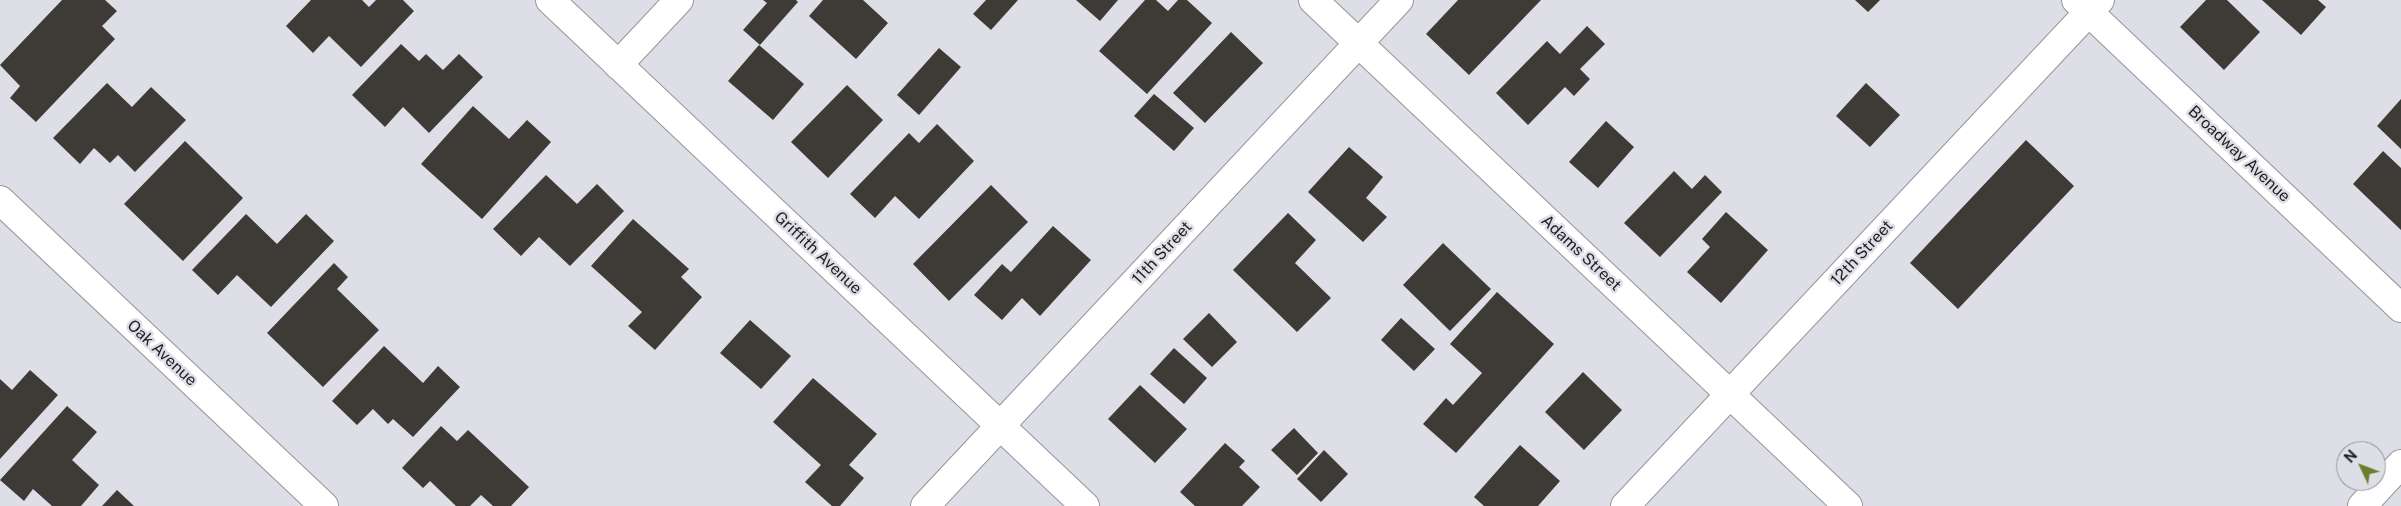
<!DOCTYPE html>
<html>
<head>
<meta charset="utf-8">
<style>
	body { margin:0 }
	#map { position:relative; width:2401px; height:506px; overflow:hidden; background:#dddee6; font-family:"Public Sans",sans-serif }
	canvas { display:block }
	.north { position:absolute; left:2336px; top:441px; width:50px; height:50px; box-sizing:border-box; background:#dddee6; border:1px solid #919197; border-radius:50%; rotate:313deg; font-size:14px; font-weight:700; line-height:20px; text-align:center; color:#1e1e21 }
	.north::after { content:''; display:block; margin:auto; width:18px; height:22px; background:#6e7e2c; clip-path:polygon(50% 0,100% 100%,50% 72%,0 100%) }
</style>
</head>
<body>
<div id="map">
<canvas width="2401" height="506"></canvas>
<div class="north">N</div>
</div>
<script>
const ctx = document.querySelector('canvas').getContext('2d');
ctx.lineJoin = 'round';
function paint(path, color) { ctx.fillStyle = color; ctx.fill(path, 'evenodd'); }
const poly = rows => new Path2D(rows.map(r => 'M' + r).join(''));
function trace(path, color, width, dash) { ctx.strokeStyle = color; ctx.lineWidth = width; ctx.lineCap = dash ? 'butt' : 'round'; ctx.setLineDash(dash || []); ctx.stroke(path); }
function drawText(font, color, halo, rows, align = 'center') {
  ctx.font = font + ' "Public Sans",sans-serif'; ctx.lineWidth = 5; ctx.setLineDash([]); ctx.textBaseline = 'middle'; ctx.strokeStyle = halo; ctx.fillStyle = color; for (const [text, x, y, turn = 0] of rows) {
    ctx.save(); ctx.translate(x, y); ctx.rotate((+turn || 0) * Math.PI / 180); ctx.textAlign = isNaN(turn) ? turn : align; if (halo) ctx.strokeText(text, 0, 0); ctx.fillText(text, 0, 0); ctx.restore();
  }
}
const building = poly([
	[62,0,105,0,117,11,102,26,115,39,36,122,10,98,20,86,0,65],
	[311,0,362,0,369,7,376,0,403,0,414,11,361,67,329,36,313,53,286,26],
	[763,0,796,0,798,2,760,45,743,30,767,3],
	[823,0,863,0,888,23,856,59,809,16],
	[986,0,1018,0,991,30,973,14],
	[1076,0,1118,0,1100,21],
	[1145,0,1156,0,1168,11,1178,0,1187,0,1212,23,1147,94,1099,51],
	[1458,0,1541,0,1469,75,1426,34],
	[1855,0,1880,0,1868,12],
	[2206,0,2227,0,2260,32,2224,70,2180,27],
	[2262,0,2318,0,2326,7,2301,35],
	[1587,26,1605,44,1580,69,1590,79,1574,96,1565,87,1528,125,1496,93,1547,41,1560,54],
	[1231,32,1263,63,1205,123,1173,93],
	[401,44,419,61,426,54,443,70,459,54,483,77,429,133,403,107,385,127,352,95],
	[759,45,804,84,773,120,728,81],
	[939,48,961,67,919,115,897,95],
	[107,83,132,107,151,87,186,120,135,172,118,155,110,163,94,148,80,164,53,138],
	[1866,83,1900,115,1870,147,1836,116],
	[847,85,883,120,828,178,791,142],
	[1154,94,1194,128,1174,151,1134,116],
	[2401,99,2401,149,2377,126],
	[473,106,509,139,527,120,551,142,482,219,421,164],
	[1606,121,1634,147,1598,188,1569,162],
	[937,124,974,161,919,219,895,196,875,218,850,194,909,133,919,143],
	[2026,140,2074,186,1958,309,1910,263],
	[185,141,243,198,183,261,124,204],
	[1349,147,1383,177,1366,198,1387,217,1363,242,1308,192],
	[2383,151,2401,168,2401,230,2353,184],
	[1674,171,1692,189,1705,175,1722,192,1660,257,1624,223],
	[546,175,577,204,597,184,624,211,570,266,539,237,521,256,493,229],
	[991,185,1028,222,949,301,913,264],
	[1726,212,1768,250,1721,303,1687,272,1710,247,1702,239],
	[1288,213,1316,240,1295,263,1331,298,1297,332,1233,270],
	[246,214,277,244,306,214,334,241,271,307,237,275,218,295,192,270],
	[633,219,689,269,681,277,702,297,655,350,628,326,642,312,591,266],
	[1053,226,1091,260,1040,316,1022,298,1002,320,974,295,1002,264,1011,272],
	[1443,243,1491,289,1450,331,1403,285],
	[334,263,348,277,337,289,379,330,323,387,267,333],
	[1497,292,1554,344,1456,453,1423,424,1446,398,1453,405,1482,373,1450,344],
	[1209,313,1237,342,1212,367,1183,339],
	[1401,318,1435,349,1414,371,1381,340],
	[750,320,791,356,761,389,720,353],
	[384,346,423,383,438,366,460,387,413,437,393,419,388,424,373,409,357,425,332,401],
	[1174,348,1207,378,1184,404,1150,374],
	[30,370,58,395,0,459,0,379,12,390],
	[1583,372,1622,410,1584,450,1545,412],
	[813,378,877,434,849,465,864,478,840,506,832,506,805,482,821,465,773,422],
	[1140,385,1187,429,1155,463,1108,419],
	[67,406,97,432,72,460,99,485,81,506,52,506,33,489,24,501,0,480],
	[441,426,457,441,468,430,529,487,511,506,493,506,481,495,470,506,456,506,430,481,423,488,402,468],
	[1294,428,1318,453,1297,475,1271,450],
	[1225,443,1245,461,1239,467,1260,487,1242,506,1195,506,1180,492],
	[1520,445,1560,481,1538,506,1484,506,1474,497],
	[1324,450,1348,474,1321,502,1297,479],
	[117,490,134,506,102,506]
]);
const street = poly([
	[1313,0,1848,506],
	[618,65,679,0],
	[0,200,324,506],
	[925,506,1399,0],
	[1625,506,2100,0]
]);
const secondary = poly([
	[550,0,1085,506],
	[2076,0,2401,308],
	[2362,506,2401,464]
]);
const streetNames = [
	["Broadway Avenue",2239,154,43],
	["Griffith Avenue",818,253,43],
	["11th Street",1162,253,-47],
	["Adams Street",1581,253,43],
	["12th Street",1862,253,-47],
	["Oak Avenue",162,353,43]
];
paint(building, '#3e3a35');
trace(street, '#94959c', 30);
trace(secondary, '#94959c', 30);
trace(street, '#fff', 28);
trace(secondary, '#fff', 28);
drawText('16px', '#1e1e21', '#dddee6', streetNames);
</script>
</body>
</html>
